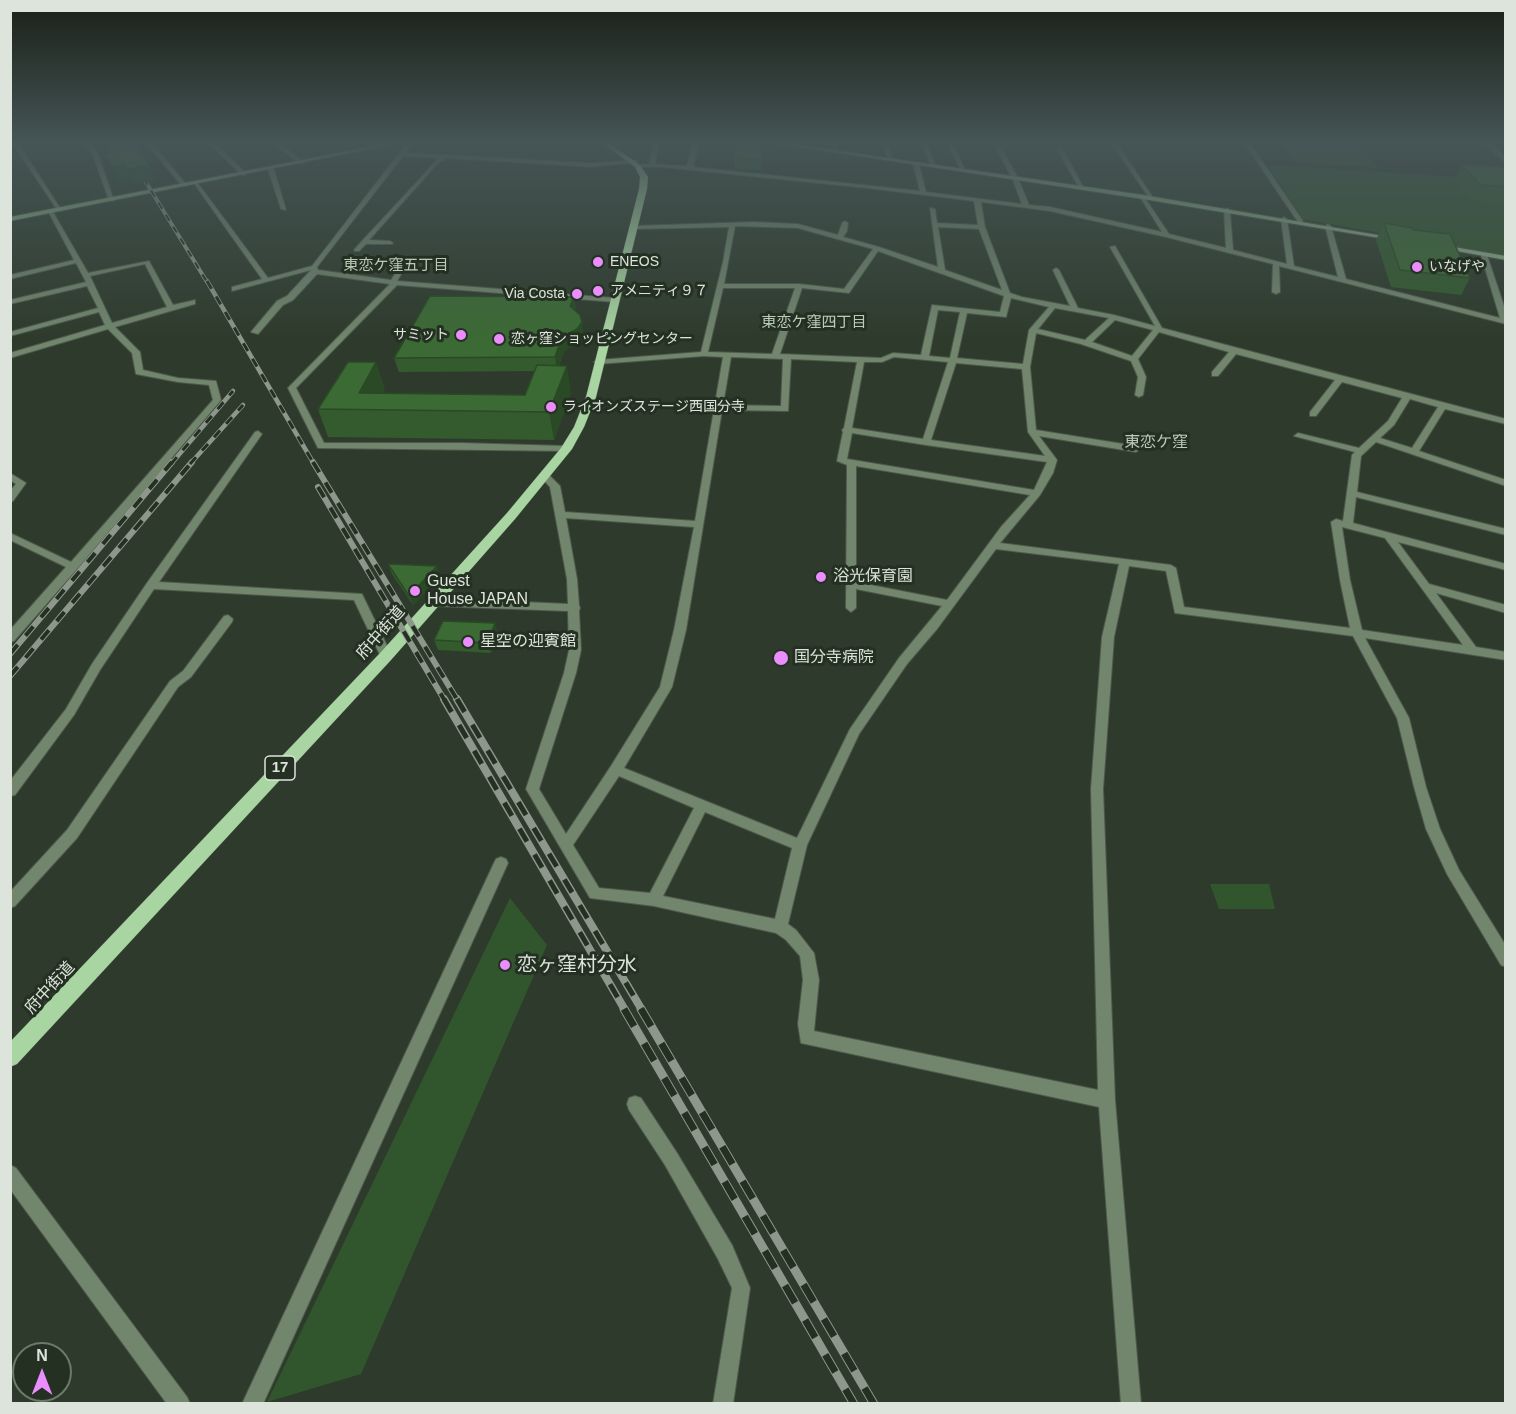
<!DOCTYPE html>
<html>
<head>
<meta charset="utf-8">
<style>
	body { margin:0 }
	#map { position:relative; width:1516px; height:1414px; overflow:hidden; background:#2e3b2c; font-family:Helvetica,sans-serif }
	canvas { display:block }
	.frame { position:absolute; inset:0; border:12px solid #dde4db; pointer-events:none }
	.north { position:absolute; left:12px; top:1342px; width:60px; height:60px; box-sizing:border-box; background:#243122; border:2px solid #6e796c; border-radius:50%; rotate:0deg; font-size:16px; font-weight:700; line-height:24px; text-align:center; color:#dde4db }
	.north::after { content:''; display:block; margin:auto; width:21px; height:27px; background:#eb8dfc; clip-path:polygon(50% 0,100% 100%,50% 72%,0 100%) }
</style>
</head>
<body>
<div id="map">
<canvas width="1516" height="1414"></canvas>
<div class="frame"></div>
<div class="north">N</div>
</div>
<script>
const ctx = document.querySelector('canvas').getContext('2d');
ctx.lineJoin = 'round';
function paint(path, color) { ctx.fillStyle = color; ctx.fill(path, 'evenodd'); }
const poly = rows => new Path2D(rows.map(r => 'M' + r).join(''));
function trace(path, color, width, dash) { ctx.strokeStyle = color; ctx.lineWidth = width; ctx.lineCap = dash ? 'butt' : 'round'; ctx.setLineDash(dash || []); ctx.stroke(path); }
function drawText(font, color, halo, rows, align = 'center') {
  ctx.font = font + ' Helvetica,"Noto Sans JP",sans-serif'; ctx.lineWidth = 6; ctx.setLineDash([]); ctx.textBaseline = 'middle'; ctx.strokeStyle = halo; ctx.fillStyle = color; for (const [text, x, y, turn = 0] of rows) {
    ctx.save(); ctx.translate(x, y); ctx.rotate((+turn || 0) * Math.PI / 180); ctx.textAlign = isNaN(turn) ? turn : align; if (halo) ctx.strokeText(text, 0, 0); ctx.fillText(text, 0, 0); ctx.restore();
  }
}
const green = poly([
	[1280,143,1360,143,1378,168,1294,162],
	[1276,165,1505,180,1505,256,1303,219,1269,167],
	[1210,884,1269,884,1275,909,1219,909],
	[510,898,547,945,361,1374,267,1402]
]);
const street = poly([
	[12,143,18,143,62,211,58,211,12,143],
	[84,143,90,143,98,153,114,201,109,200,92,153,84,143],
	[146,143,152,143,186,184,186,186,182,186,146,143],
	[208,143,214,143,246,173,246,175,242,175,208,143],
	[273,143,279,143,305,163,300,164,273,143],
	[407,143,413,143,405,153,592,163,635,160,638,162,592,167,446,158,438,163,369,240,390,241,393,243,392,244,366,244,359,251,355,251,354,250,362,241,439,158,403,156,317,267,318,270,391,280,406,257,408,256,411,258,397,281,615,298,619,300,615,302,397,285,296,388,324,443,461,443,566,446,570,449,569,451,318,448,288,388,390,284,317,274,293,300,283,305,258,334,251,332,277,301,287,296,311,270,232,291,232,287,262,279,193,182,197,182,268,278,312,266,407,143],
	[653,143,659,143,655,164,687,166,693,143,699,143,693,167,920,191,913,164,916,162,919,164,926,192,1022,204,1012,178,993,143,999,143,1018,178,1029,205,1050,207,1162,232,1140,197,1143,195,1169,234,1226,248,1224,210,1227,208,1230,210,1233,250,1287,264,1281,219,1284,217,1287,219,1294,266,1338,277,1325,226,1328,224,1331,226,1346,279,1500,318,1481,255,1484,253,1487,255,1506,312,1506,324,1279,266,1280,292,1276,294,1272,292,1273,264,1166,237,1050,211,981,202,985,227,1010,293,1022,297,1070,306,1053,270,1056,268,1059,270,1078,308,1114,315,1155,326,1110,247,1115,246,1162,328,1506,419,1506,424,1445,409,1419,451,1506,480,1506,486,1376,442,1361,456,1357,492,1506,529,1506,535,1356,497,1353,523,1506,564,1506,570,1398,542,1429,584,1506,605,1506,613,1436,593,1476,647,1506,652,1506,660,1365,638,1409,718,1426,787,1440,829,1459,870,1506,946,1506,967,1501,965,1447,874,1426,829,1414,787,1397,718,1353,636,1175,613,1166,571,1129,566,1114,637,1103,789,1115,1100,1141,1404,1121,1404,1099,1107,801,1043,798,1024,803,980,800,956,786,940,776,933,654,906,590,898,526,789,564,673,569,650,568,611,433,606,428,602,433,598,568,604,567,579,550,487,540,476,542,474,548,474,560,486,565,512,695,521,723,357,704,356,598,364,594,362,598,360,701,352,723,262,729,227,634,229,632,228,632,226,754,222,798,224,838,235,842,223,845,221,848,223,847,231,843,237,879,247,938,267,930,208,935,209,937,223,978,225,974,201,867,188,661,167,636,167,636,165,649,164,653,143],
	[735,226,798,228,873,249,844,289,799,284,724,284,735,226],
	[938,227,979,229,1002,290,945,270,938,227],
	[878,251,1004,296,1000,312,932,305,921,355,893,353,881,358,780,354,802,288,849,293,878,251],
	[723,288,795,288,772,354,708,352,723,288],
	[1011,298,1049,307,1029,330,1023,364,957,358,967,313,1006,317,1011,298],
	[1055,308,1109,318,1085,340,1038,329,1055,308],
	[938,310,960,312,950,358,929,356,938,310],
	[1115,320,1153,330,1132,356,1092,342,1115,320],
	[1159,332,1229,352,1212,372,1212,376,1218,376,1236,354,1335,380,1310,412,1310,416,1316,416,1342,382,1402,398,1388,421,1359,448,1298,433,1294,436,1355,452,1352,455,1343,521,1336,519,1331,522,1340,580,1350,628,1184,607,1176,568,1171,565,1000,543,1040,495,1053,473,1057,460,1039,436,1136,452,1140,449,1136,446,1036,430,1030,367,1036,333,1081,344,1131,361,1138,377,1135,395,1139,397,1143,395,1146,377,1138,359,1159,332],
	[731,357,783,359,781,406,723,405,731,357],
	[894,357,948,362,923,439,852,428,864,362,882,362,894,357],
	[791,359,857,362,844,428,842,430,843,432,837,461,847,465,846,608,851,612,856,608,856,589,942,606,899,658,850,729,797,838,624,768,672,687,686,630,722,410,788,411,791,359],
	[956,363,1022,369,1028,432,1045,456,931,440,956,363],
	[1410,399,1438,407,1412,448,1380,438,1394,425,1410,399],
	[852,433,926,445,1047,462,1034,490,847,459,852,433],
	[856,466,1030,495,1001,527,947,600,856,582,856,466],
	[566,518,694,527,674,630,660,687,611,766,566,834,539,789,576,673,581,650,579,611,580,608,579,605,577,579,566,518],
	[1342,527,1385,538,1463,645,1362,630,1350,580,1342,527],
	[996,549,1119,564,1102,637,1091,789,1098,1090,814,1031,819,980,814,953,796,930,788,924,807,845,859,734,907,664,937,629,996,549],
	[619,776,694,808,650,893,599,888,573,845,619,776],
	[705,812,792,848,775,919,663,896,705,812],
	[831,143,837,143,837,153,832,152,831,143],
	[882,143,888,143,893,161,888,160,882,143],
	[921,143,927,143,936,167,931,166,921,143],
	[947,143,953,143,966,172,961,171,947,143],
	[1111,143,1117,143,1154,199,1150,199,1111,143],
	[1244,143,1250,143,1303,221,1302,222,1298,222,1244,143],
	[1484,143,1490,143,1506,157,1506,163,1484,143],
	[1060,147,1063,149,1084,189,1079,188,1057,149,1060,147],
	[271,167,274,169,286,210,281,209,268,169,271,167],
	[48,211,53,212,88,273,149,261,173,305,195,300,195,304,115,327,140,352,143,370,178,378,216,381,221,400,77,569,14,641,10,642,10,630,66,567,10,540,10,533,71,562,213,400,209,385,178,382,136,374,132,353,108,329,10,358,10,353,105,325,99,312,10,336,10,332,98,308,87,286,10,304,10,300,86,282,76,263,10,279,10,275,74,260,48,211],
	[145,264,167,307,112,323,90,276,145,264],
	[258,431,262,434,159,582,362,594,392,656,390,659,382,659,354,600,154,589,100,670,74,715,15,795,10,796,10,781,66,709,92,664,147,583,255,432,258,431],
	[10,473,26,483,13,501,10,502,10,491,16,484,10,480,10,473],
	[228,615,233,619,232,622,191,677,178,687,77,838,15,906,10,908,10,892,67,830,170,681,183,671,224,616,228,615],
	[501,857,506,859,508,863,263,1404,242,1404,494,863,496,859,501,857],
	[635,1096,641,1098,677,1153,732,1245,750,1288,733,1404,713,1404,732,1288,718,1259,665,1165,629,1110,627,1104,629,1098,635,1096],
	[10,1165,16,1168,187,1397,190,1404,167,1404,10,1189,10,1165]
]);
const secondary = poly([
	[389,143,399,143,10,221,10,217,389,143],
	[772,143,785,143,1143,195,1395,238,1392,240,1143,199,772,143],
	[1442,245,1506,256,1506,260,1440,248,1440,246,1442,245]
]);
const primary = poly([
	[602,143,609,143,640,165,648,177,647,189,596,397,584,427,572,449,515,519,391,660,17,1064,10,1067,10,1042,381,652,507,513,561,448,574,427,586,397,639,189,640,177,635,167,602,143]
]);
const railFar4 = poly([
	[122,143,207,282]
]);
const railFar3 = poly([
	[207,281,314,464],
	[171,464,233,391],
	[190,464,243,405]
]);
const railFar2 = poly([
	[313,462,458,701],
	[318,487,445,701],
	[10,654,172,462],
	[10,676,192,462]
]);
const railFar1 = poly([
	[444,699,625,1010],
	[457,699,642,1010]
]);
const rail = poly([
	[624,1009,854,1404],
	[641,1009,874,1404]
]);
const wall = poly([
	[107,143,135,143,156,180,134,184,132,180,120,183,105,154,112,153],
	[762,143,761,170,734,169,734,158],
	[1462,164,1506,167,1506,203,1472,201,1455,179],
	[1384,223,1413,230,1470,278,1461,295,1391,287,1376,240],
	[574,297,576,311,584,336,579,342,564,351,559,366,571,393,554,440,328,437,318,409,385,389,382,394,525,395,535,371,399,372,394,358],
	[388,564,440,576,413,605,392,574],
	[498,633,491,653,438,650,434,640]
]);
const shadedWall = poly([
	[125,165,132,180,120,183,113,167],
	[149,165,156,180,134,184,127,169],
	[574,297,576,310,572,319,570,306],
	[582,322,584,336,579,342,564,351,557,371,555,357,562,337],
	[376,362,385,389,374,410,359,393],
	[567,366,571,393,554,440,549,412],
	[437,566,440,576,413,605,409,596],
	[495,623,498,633,491,653,488,643]
]);
const building = poly([
	[108,143,135,143,149,165,127,169,125,165,113,167,105,154,114,152,108,143],
	[735,143,762,143,762,159,734,158,735,143],
	[1462,164,1506,167,1506,187,1480,185,1462,164],
	[1384,223,1412,228,1413,230,1450,234,1470,278,1400,270,1384,223],
	[430,296,574,297,570,306,580,315,582,322,577,329,562,337,555,357,394,358,430,296],
	[348,362,376,362,359,393,525,395,537,365,567,366,549,412,318,409,348,362],
	[388,564,437,566,409,596,388,564],
	[443,621,495,623,488,643,434,640,443,621]
]);
const markers = [
	[598,262,6,"#eb8dfc"],
	[1417,267,6,"#eb8dfc"],
	[598,291,6,"#eb8dfc"],
	[577,294,6,"#eb8dfc"],
	[461,335,6,"#eb8dfc"],
	[499,339,6,"#eb8dfc"],
	[551,407,6,"#eb8dfc"],
	[821,577,6,"#eb8dfc"],
	[415,591,6,"#eb8dfc"],
	[468,642,6,"#eb8dfc"],
	[781,658,8,"#eb8dfc"],
	[505,965,6,"#eb8dfc"]
];
const farPoinames = [
	["ENEOS",610,262],
	["いなげや",1429,267],
	["アメニティ９７",610,291],
	["Via Costa",565,294,"right"],
	["サミット",449,335,"right"],
	["恋ヶ窪ショッピングセンター",511,339],
	["ライオンズステージ西国分寺",563,407]
];
const farNeighbourhoodnames = [
	["東恋ケ窪五丁目",396,266],
	["東恋ケ窪四丁目",814,323]
];
const shields = [
	[280,768,30]
];
const shieldNames = [
	["17",280,768]
];
const farQuarternames = [
	["東恋ケ窪",1156,443]
];
const poiNames = [
	["浴光保育園",833,577],
	["Guest",427,582],
	["House JAPAN",427,600],
	["星空の迎賓館",480,642],
	["国分寺病院",794,658]
];
const streetNames = [
	["府中街道",381,633,-49],
	["府中街道",50,988,-47]
];
const nearPoinames = [
	["恋ヶ窪村分水",517,965]
];
paint(green, '#31552c');
trace(street, '#4e594c', 2);
trace(secondary, '#4e594c', 2);
trace(primary, '#4e594c', 1);
paint(street, '#71866d');
paint(secondary, '#91b28b');
paint(primary, '#a9d5a2');
trace(railFar4, '#8d978b', 4);
trace(railFar3, '#8d978b', 4.5);
trace(railFar2, '#8d978b', 6);
trace(railFar1, '#8d978b', 8);
trace(rail, '#8d978b', 9);
trace(railFar4, '#243122', 2, [7]);
trace(railFar3, '#243122', 3, [9]);
trace(railFar2, '#243122', 4, [12]);
trace(railFar1, '#243122', 5, [15]);
trace(rail, '#243122', 7, [20]);
paint(wall, '#335b2d');
paint(shadedWall, '#294a24');
paint(building, '#3b6a34');
trace(building, '#294a24', 1.5);
const sky = ctx.createLinearGradient(0, 0, 0, 341);
sky.addColorStop(0, '#192018');
sky.addColorStop(0.42, '#465556');
sky.addColorStop(1, '#46555600');
ctx.fillStyle = sky;
ctx.fillRect(0, 0, 1516, 341);
for (const [x, y, r, color] of markers) { const dot = new Path2D(); dot.arc(x, y, r, 0, 2 * Math.PI); ctx.fillStyle = color; ctx.fill(dot); trace(dot, '#243122', 2); }
drawText('14px', '#dde4db', '#243122', farPoinames, 'left');
drawText('15px', '#bbcbb9', '#243122', farNeighbourhoodnames);
for (const [x, y, w] of shields) { const box = new Path2D(); box.roundRect(x - w / 2, y - 12, w, 24, 4.5); ctx.fillStyle = '#243122'; ctx.fill(box); trace(box, '#dde4db', 1.5); }
drawText('bold 15px', '#dde4db', null, shieldNames);
drawText('16px', '#bbcbb9', '#243122', farQuarternames);
drawText('16px', '#dde4db', '#243122', poiNames, 'left');
drawText('16px', '#dde4db', '#243122', streetNames);
drawText('20px', '#dde4db', '#243122', nearPoinames, 'left');
</script>
</body>
</html>
